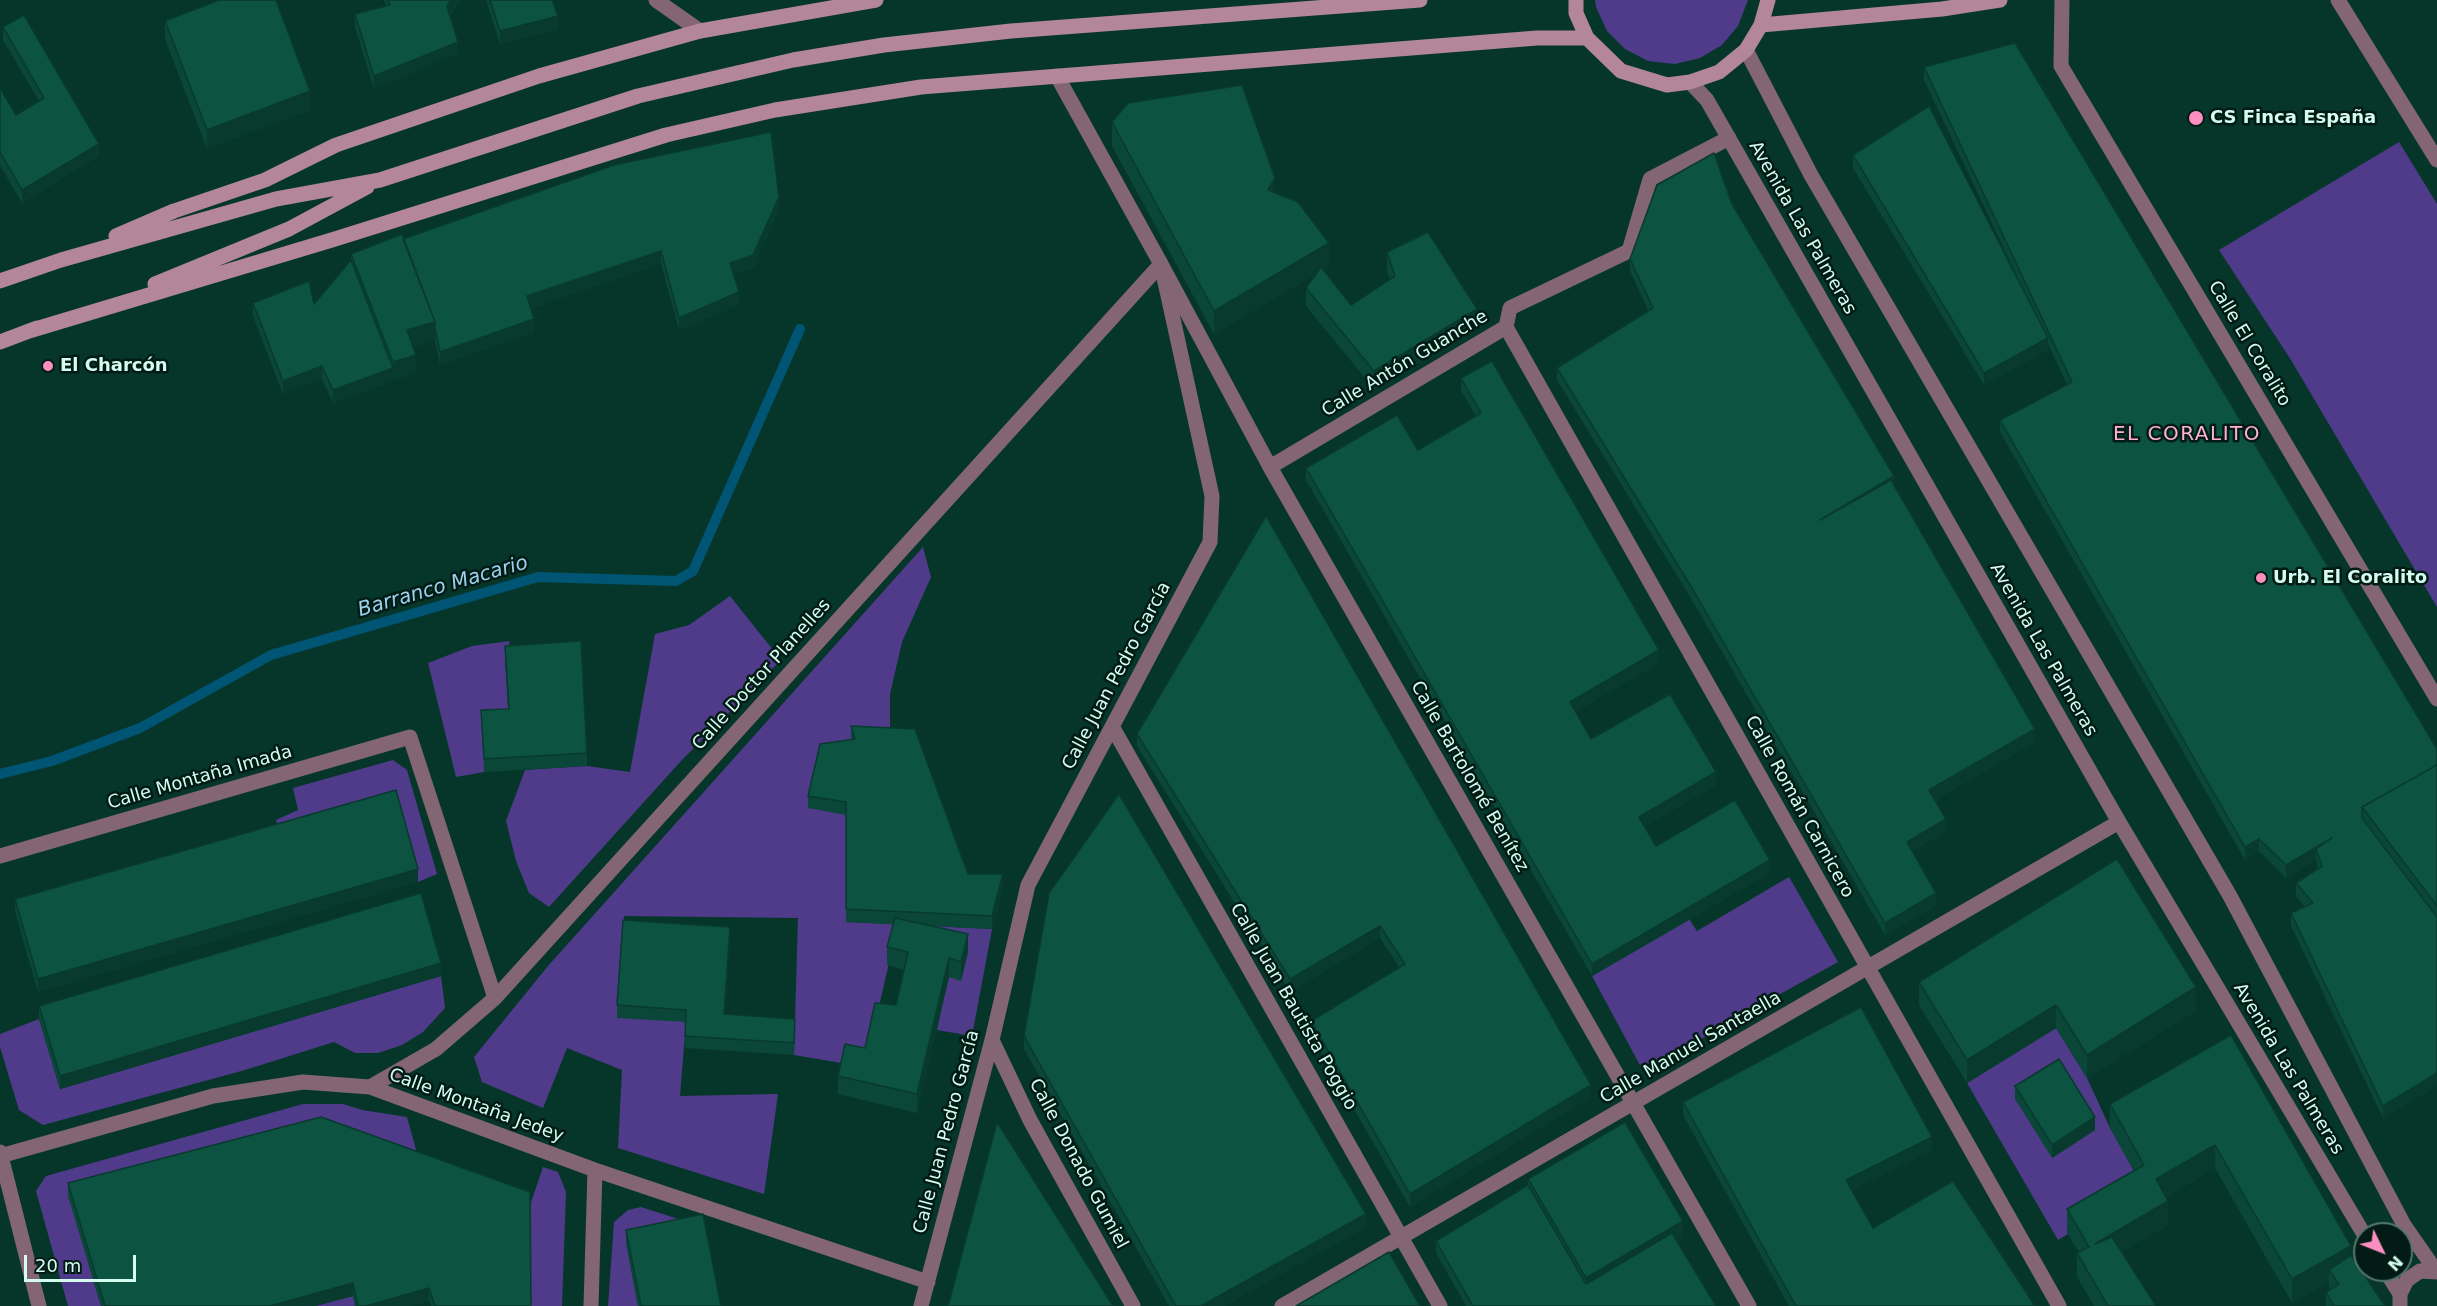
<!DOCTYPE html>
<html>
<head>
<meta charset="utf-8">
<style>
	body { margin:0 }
	#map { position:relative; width:2437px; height:1306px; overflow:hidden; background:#06362a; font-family:"DejaVu Sans",sans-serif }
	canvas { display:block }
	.north { position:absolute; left:2353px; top:1222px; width:60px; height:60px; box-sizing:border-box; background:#021b14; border:2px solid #56756c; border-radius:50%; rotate:133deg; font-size:16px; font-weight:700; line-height:24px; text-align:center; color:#d5fdef }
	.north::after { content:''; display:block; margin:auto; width:21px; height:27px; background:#fd8ec0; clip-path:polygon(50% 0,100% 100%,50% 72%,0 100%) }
	.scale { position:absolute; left:24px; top:1255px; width:112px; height:27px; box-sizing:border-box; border:3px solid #d5fdef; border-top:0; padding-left:8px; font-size:18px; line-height:21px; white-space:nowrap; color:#d5fdef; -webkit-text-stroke:4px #021b14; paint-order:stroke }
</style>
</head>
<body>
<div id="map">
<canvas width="2437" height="1306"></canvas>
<div class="north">N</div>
<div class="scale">20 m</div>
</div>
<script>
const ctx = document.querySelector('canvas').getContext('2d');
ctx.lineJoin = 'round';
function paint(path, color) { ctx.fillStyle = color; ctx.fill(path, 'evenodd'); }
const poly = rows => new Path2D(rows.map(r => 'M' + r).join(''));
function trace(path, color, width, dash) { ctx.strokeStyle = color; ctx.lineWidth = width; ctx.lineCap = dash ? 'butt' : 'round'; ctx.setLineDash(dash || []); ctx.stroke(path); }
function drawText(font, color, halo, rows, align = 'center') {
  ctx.font = font + ' "DejaVu Sans",sans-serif'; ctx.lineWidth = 5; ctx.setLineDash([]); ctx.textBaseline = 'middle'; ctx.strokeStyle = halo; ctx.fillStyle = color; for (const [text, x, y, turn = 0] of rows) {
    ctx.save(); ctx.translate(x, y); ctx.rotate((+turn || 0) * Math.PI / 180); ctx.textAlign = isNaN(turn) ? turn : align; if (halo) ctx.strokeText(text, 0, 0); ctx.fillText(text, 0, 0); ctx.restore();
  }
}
const green = poly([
	[1595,0,1748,0,1738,26,1722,45,1700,58,1675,64,1648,61,1625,49,1607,31,1596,7],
	[2399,142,2437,204,2437,607,2291,360,2219,250],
	[923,547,931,577,902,642,890,694,890,740,846,815,846,922,992,929,972,1036,937,1030,954,949,895,937,865,1067,794,1055,798,918,624,916,623,933,686,1022,680,1096,778,1094,764,1194,618,1148,622,1070,567,1048,543,1108,482,1082,474,1057,548,966],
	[730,596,781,660,681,761,549,907,529,893,516,861,506,821,525,770,587,766,630,772,655,634,689,625],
	[510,641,505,659,509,722,484,772,456,777,428,663,472,646],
	[393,760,407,770,437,874,418,882,280,836,276,820,298,810,293,788],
	[1789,877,1838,962,1744,1014,1649,1070,1642,1069,1592,976,1689,919,1697,931],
	[441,976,445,1008,423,1032,402,1045,378,1053,355,1053,334,1042,245,1070,43,1125,19,1110,0,1047,0,1034,39,1019,60,1089],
	[2056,1028,2087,1078,2110,1128,2144,1189,2058,1240,1967,1083],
	[303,1104,343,1104,362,1110,407,1117,420,1164,69,1196,101,1306,68,1306,36,1191,46,1176],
	[543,1167,558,1172,566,1192,562,1306,531,1306,530,1205],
	[641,1207,703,1227,626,1242,638,1306,608,1306,614,1222,628,1210],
	[353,1296,355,1306,315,1306]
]);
const stream = poly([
	[0,774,52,761,140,728,271,655,538,577,676,581,693,571,800,329]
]);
const street = poly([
	[656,0,700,31],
	[2062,0,2061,66,2437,699],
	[2338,0,2437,160],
	[1746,50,1811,175,2230,896,2404,1225,2436,1271],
	[1690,82,1707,100,2119,822,2365,1236],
	[1506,327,2059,1306],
	[1270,467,1506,327,1510,308,1629,251,1650,179,1729,138],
	[1113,728,1440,1306],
	[0,856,410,737,495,998],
	[992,1040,1030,1120,1133,1306],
	[370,1087,436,1049,495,998,1161,264,1270,467,1749,1306],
	[0,1152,39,1306],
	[0,1156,213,1096,303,1082,370,1087,595,1170,928,1282],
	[2385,1270,2400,1294],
	[591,1306,595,1170],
	[921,1306,992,1040,1028,885,1210,542,1212,496,1161,264,1057,76],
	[1282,1306,2119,822],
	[2400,1306,2400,1294,2407,1280,2420,1271,2437,1272]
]);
const secondary = poly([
	[1576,0,1576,13,1587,38,1621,71,1667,85,1690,82,1719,72,1746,50,1761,25,1768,0],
	[1761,25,1942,9,2000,0],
	[116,236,174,211,265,180,336,145,539,76,700,31,876,0],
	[0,281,61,260,276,199,380,180,638,96,793,60,884,45,1011,31,1420,0],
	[155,284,289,229,367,187],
	[29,331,335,239,666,135,775,110,921,87,1537,38,1587,38],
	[0,342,37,328]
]);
const wall = poly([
	[384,0,461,0,450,15,458,54,374,89,355,27,355,14,386,6],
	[486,0,552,0,558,29,500,44],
	[165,21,310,110,207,149,165,39],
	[3,27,99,156,22,203,0,165,0,88,16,115,39,101,3,40],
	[1924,67,2437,749,2437,1086,2383,1118,2291,926,2291,913,2305,907,2296,896,2296,883,2318,869,2316,860,2286,878,2259,851,2245,860,2000,432,2000,420,2067,384,2048,344,2048,350,1984,385,1853,168,1853,155,2015,272,1924,80],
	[1112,122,1275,193,1329,267,1323,270,1351,305,1390,280,1387,271,1387,252,1477,328,1374,389,1306,306,1306,288,1316,274,1214,334,1112,146],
	[1732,204,1894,484,2035,742,1935,800,1946,832,1912,851,1936,906,1885,935,1695,605,1557,380,1557,368,1648,310,1630,271,1630,259],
	[779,210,753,268,733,274,739,305,679,330,661,264,531,308,534,332,440,365,435,341,413,347,416,373,393,381,333,403,322,379,283,394,253,316,253,303,314,304,351,260,351,254,403,239],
	[1461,378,1659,663,1575,712,1591,739,1716,785,1644,827,1656,846,1770,873,1592,976,1306,480,1306,468,1418,450,1476,416,1461,391],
	[1266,516,1591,1097,1410,1207,1311,1034,1311,1021,1399,967,1380,938,1290,992,1137,746,1137,734],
	[505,646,587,753,587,766,484,772,481,710,508,709],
	[851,726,968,874,1003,887,992,929,931,926,968,952,961,981,949,977,917,1113,838,1094,838,1076,865,1048,896,1005,904,970,887,965,887,947,893,924,846,922,846,815,808,808,808,796,851,739],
	[418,882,38,992,15,912,15,899],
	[730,940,725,1014,795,1032,794,1055,685,1048,686,1022,617,1018,617,1005],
	[441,976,60,1089,39,1019,39,1006],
	[1919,982,2196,1011,2087,1078,2056,1028,1967,1083,1919,1005],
	[2231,1035,2351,1256,2385,1306,2326,1306,2326,1292,2329,1290,2329,1282,2292,1303,2215,1168,2166,1197,2168,1225,2121,1252,2156,1306,2094,1306,2077,1277,2077,1253,2079,1252,2067,1233,2067,1209,2134,1171,2110,1128,2110,1104],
	[1024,1036,1366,1227,1224,1306,1169,1306,1024,1049],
	[2015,1086,2095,1130,2052,1158,2015,1099],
	[1683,1102,1932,1150,1851,1190,1873,1228,2035,1306,1789,1306,1683,1115],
	[1528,1179,1683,1239,1678,1242,1716,1306,1466,1306,1436,1253,1436,1241,1528,1185],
	[68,1183,531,1306,431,1306,429,1301,410,1306,355,1306,353,1296,315,1306,101,1306,68,1196],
	[626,1230,721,1306,638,1306,626,1242]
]);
const shadedWall = poly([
	[451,0,461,0,447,18,447,6],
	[558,16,558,29,500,44,500,31],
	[458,42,458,54,374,89,374,76],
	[310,91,310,110,207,149,207,130],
	[99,144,99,156,22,203,22,190],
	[1275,178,1275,202,1268,190],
	[779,197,779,210,753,268,730,276,730,263],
	[1329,243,1329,267,1214,334,1214,311],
	[661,251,661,264,527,309,527,296],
	[739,292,739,305,679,330,679,318],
	[1477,309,1477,328,1374,389,1374,371],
	[534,319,534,332,440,365,440,352],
	[435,322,435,341,407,349,407,330],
	[2048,338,2048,350,1984,385,1984,373],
	[416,355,416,373,393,381,393,362],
	[322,366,322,379,283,394,283,381],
	[393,368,393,381,333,403,333,390],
	[1894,476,1894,489,1820,520],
	[1659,650,1659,663,1570,715,1570,702],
	[2035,729,2035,742,1929,803,1929,790],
	[1716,772,1716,785,1639,830,1639,817],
	[1946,819,1946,832,1907,854,1907,842],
	[2332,838,2316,849,2316,860,2286,878,2286,865],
	[2259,839,2259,851,2245,860,2245,847],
	[1770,860,1770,873,1592,976,1592,964],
	[418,869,418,882,38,992,38,979],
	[1003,874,1003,887,992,929,992,916],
	[1936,893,1936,906,1885,935,1885,923],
	[1380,926,1380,938,1290,992,1290,979],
	[730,927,730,940,724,1027,724,1014],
	[968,934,968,952,961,981,961,962],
	[949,958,949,977,917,1113,917,1094],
	[441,963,441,976,60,1089,60,1076],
	[2196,987,2196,1011,2087,1078,2087,1055],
	[2056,1005,2056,1028,1967,1083,1967,1060],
	[2437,1073,2437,1086,2383,1118,2383,1106],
	[1591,1085,1591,1097,1410,1207,1410,1194],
	[2095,1117,2095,1130,2052,1158,2052,1145],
	[1932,1137,1932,1150,1846,1193,1846,1180],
	[2215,1145,2215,1168,2156,1202,2156,1179],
	[2168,1201,2168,1225,2095,1267,2095,1244],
	[1366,1214,1366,1227,1224,1306,1201,1306],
	[1683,1221,1683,1239,1586,1297,1586,1278],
	[2351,1246,2351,1269,2329,1270,2329,1282,2292,1303,2292,1279],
	[353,1283,353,1296,315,1306,270,1306],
	[429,1288,429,1301,410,1306,366,1306]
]);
const building = poly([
	[219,0,276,0,310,91,207,130,165,21,219,0],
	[388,0,451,0,447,6,458,42,374,76,355,14,390,5,388,0],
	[490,0,552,0,558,16,500,31,490,0],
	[24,15,99,144,22,190,0,152,0,88,16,115,44,98,3,27,24,15],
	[2015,43,2437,749,2437,765,2362,807,2362,818,2437,917,2437,1073,2383,1106,2291,913,2313,903,2296,883,2322,866,2316,849,2332,838,2286,865,2259,839,2245,847,2000,420,2072,382,1924,67,2015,43],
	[1242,85,1275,178,1268,190,1298,202,1329,243,1214,311,1112,122,1128,103,1242,85],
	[1929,106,2048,338,1984,373,1853,155,1929,106],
	[771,132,779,197,753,255,730,263,739,292,679,318,661,251,527,296,534,319,440,352,435,328,435,322,403,239,614,165,771,132],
	[1714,153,1732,204,1894,476,1820,520,1891,480,2035,729,1929,790,1946,819,1907,842,1936,893,1885,923,1695,593,1557,368,1653,308,1630,259,1657,185,1714,153],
	[1428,232,1477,309,1374,371,1306,288,1321,267,1351,305,1395,276,1387,252,1428,232],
	[402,234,435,322,407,330,416,355,393,362,351,254,402,234],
	[351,260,393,368,333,390,322,366,283,381,253,303,309,281,314,304,351,260],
	[1492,361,1659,650,1570,702,1591,739,1670,694,1716,772,1639,817,1656,846,1735,800,1770,860,1592,964,1306,468,1397,415,1418,450,1481,413,1461,378,1492,361],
	[1266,516,1591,1085,1410,1194,1311,1021,1405,964,1380,926,1290,979,1137,734,1266,516],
	[581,641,587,753,484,759,481,710,509,709,505,646,581,641],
	[851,726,915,729,968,874,1003,874,992,916,846,909,846,802,808,796,820,744,855,739,851,726],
	[2437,765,2437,906,2362,807,2437,765],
	[396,790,418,869,38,979,15,899,396,790],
	[1119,794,1366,1214,1201,1306,1176,1306,1024,1036,1049,893,1119,794],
	[2117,859,2196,987,2087,1055,2056,1005,1967,1060,1919,982,2117,859],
	[421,893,441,963,60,1076,39,1006,421,893],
	[895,918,968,934,961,962,949,958,917,1094,838,1076,845,1044,865,1048,875,1003,896,1005,908,952,887,947,895,918],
	[623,920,730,927,724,1014,795,1019,794,1043,685,1036,686,1010,617,1005,623,920],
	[1861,1007,1932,1137,1846,1180,1873,1228,1953,1181,2035,1306,1796,1306,1683,1102,1861,1007],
	[2231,1035,2351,1246,2292,1279,2215,1145,2156,1179,2168,1201,2095,1244,2112,1237,2156,1306,2108,1306,2077,1253,2089,1247,2067,1209,2144,1165,2110,1104,2231,1035],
	[2059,1059,2095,1117,2052,1145,2015,1086,2059,1059],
	[321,1117,530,1192,531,1306,435,1306,429,1288,366,1306,358,1306,353,1283,270,1306,105,1306,68,1183,321,1117],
	[997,1122,1113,1306,948,1306,997,1122],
	[1625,1122,1683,1221,1586,1278,1528,1179,1625,1122],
	[1528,1185,1586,1284,1672,1233,1716,1306,1473,1306,1436,1241,1528,1185],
	[703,1214,721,1306,641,1306,626,1230,703,1214],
	[1389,1252,1420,1306,1296,1306,1389,1252],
	[2351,1255,2385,1306,2334,1306,2326,1292,2339,1284,2329,1270,2351,1255]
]);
const markers = [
	[2196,118,8,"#fd8ec0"],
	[48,366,6,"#fd8ec0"],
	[2261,578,6,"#fd8ec0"]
];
const poiNames = [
	["CS Finca España",2210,118],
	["El Charcón",60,366],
	["Urb. El Coralito",2273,578]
];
const streetNames = [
	["Avenida Las Palmeras",1802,228,60],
	["Calle El Coralito",2249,344,59],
	["Calle Antón Guanche",1405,364,-31],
	["Avenida Las Palmeras",2043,650,60],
	["Calle Doctor Planelles",762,675,-48],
	["Calle Juan Pedro García",1117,676,-62],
	["Calle Bartolomé Benítez",1469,777,60],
	["Calle Montaña Imada",200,778,-16],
	["Calle Román Carnicero",1799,807,61],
	["Calle Juan Bautista Poggio",1293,1007,60],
	["Calle Manuel Santaella",1691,1048,-30],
	["Avenida Las Palmeras",2288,1069,59],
	["Calle Montaña Jedey",476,1106,20],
	["Calle Juan Pedro García",947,1132,-75],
	["Calle Donado Gumiel",1078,1164,62]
];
const neighbourhoodNames = [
	["EL CORALITO",2187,435]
];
const waterNames = [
	["Barranco Macario",443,587,-16]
];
paint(green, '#503b8a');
trace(stream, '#005474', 10);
trace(street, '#836672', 15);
trace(secondary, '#b38698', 15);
paint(wall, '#0a4739');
paint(shadedWall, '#083a2e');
paint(building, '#0c5342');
trace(building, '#083a2e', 1.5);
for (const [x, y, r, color] of markers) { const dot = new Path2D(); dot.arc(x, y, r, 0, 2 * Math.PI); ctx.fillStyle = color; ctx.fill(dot); trace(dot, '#021b14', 2); }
drawText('bold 18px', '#d5fdef', '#021b14', poiNames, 'left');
drawText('18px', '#d5fdef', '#021b14', streetNames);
ctx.letterSpacing = '1.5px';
drawText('20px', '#feb0d1', '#021b14', neighbourhoodNames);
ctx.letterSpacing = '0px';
drawText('italic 20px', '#9ad1ee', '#021b14', waterNames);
</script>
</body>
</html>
